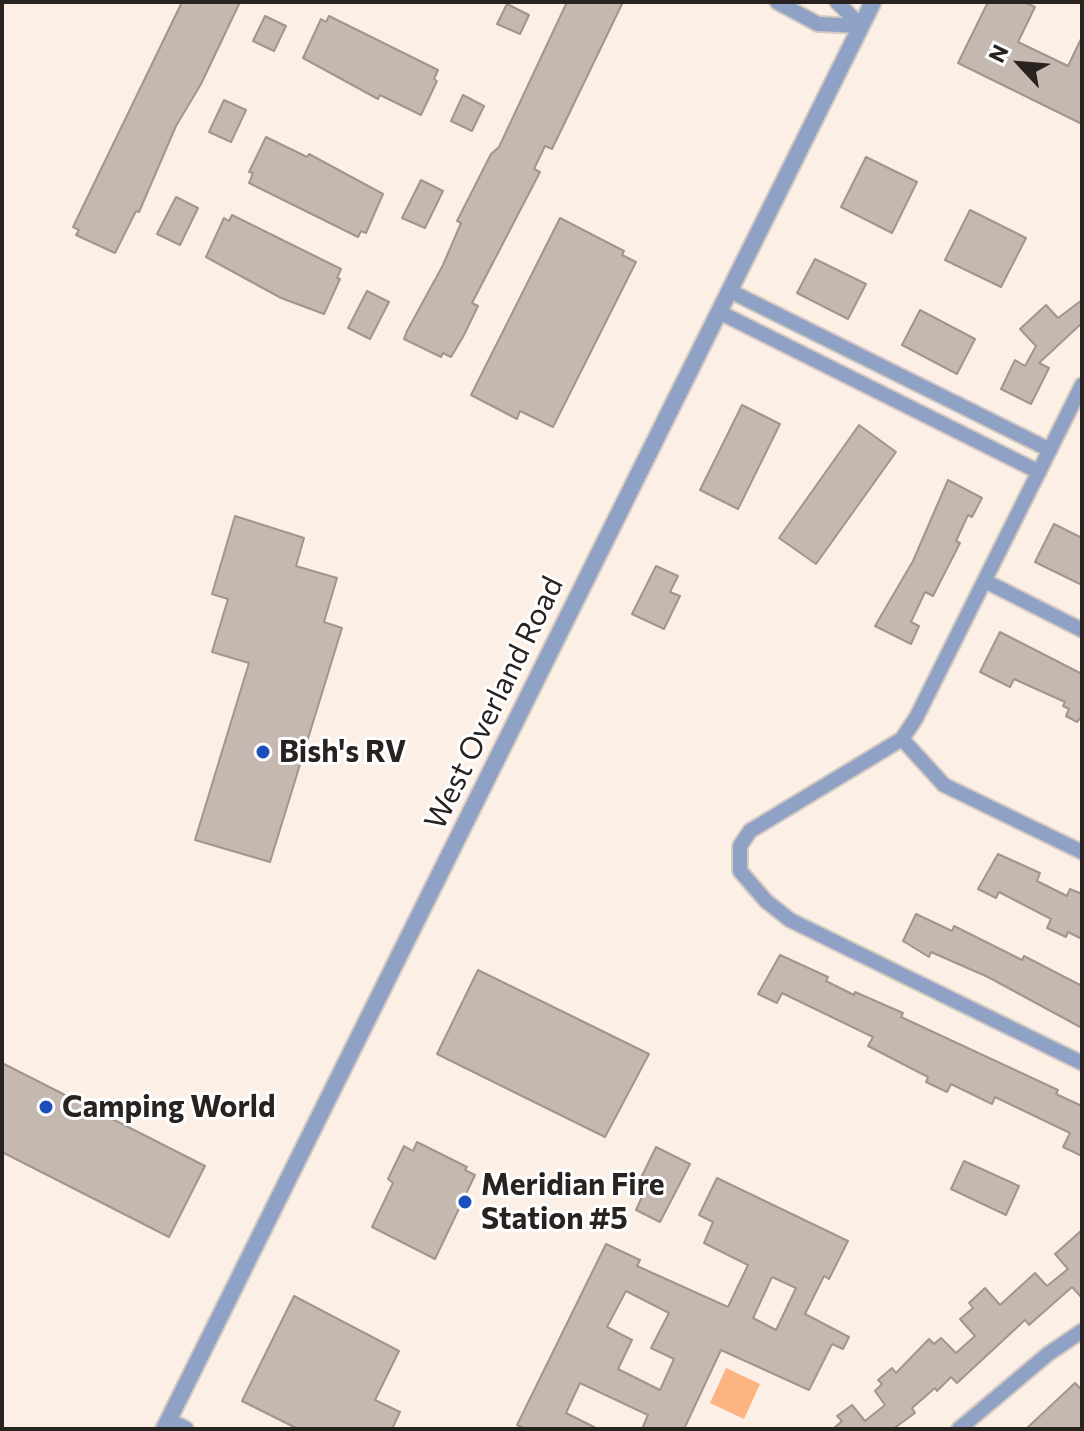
<!DOCTYPE html>
<html>
<head>
<meta charset="utf-8">
<style>
	body { margin:0 }
	#map { position:relative; width:1084px; height:1431px; overflow:hidden; background:#fbefe6; font-family:Commissioner,sans-serif }
	canvas { display:block }
	.frame { position:absolute; inset:0; border:4px solid #282320; pointer-events:none }
	.north { position:absolute; left:980px; top:24px; width:80px; height:80px; -webkit-text-stroke:6px #fff; paint-order:stroke; rotate:296deg; font-size:22px; font-weight:700; line-height:32px; text-align:center; color:#282320 }
	.north::after { content:''; display:block; margin:auto; width:28px; height:36px; background:#282320; clip-path:polygon(50% 0,100% 100%,50% 72%,0 100%) }
</style>
</head>
<body>
<div id="map">
<canvas width="1084" height="1431"></canvas>
<div class="frame"></div>
<div class="north">N</div>
</div>
<script>
const ctx = document.querySelector('canvas').getContext('2d');
ctx.lineJoin = 'round';
function paint(path, color) { ctx.fillStyle = color; ctx.fill(path, 'evenodd'); }
const poly = rows => new Path2D(rows.map(r => 'M' + r).join(''));
function trace(path, color, width, dash) { ctx.strokeStyle = color; ctx.lineWidth = width; ctx.lineCap = dash ? 'butt' : 'round'; ctx.setLineDash(dash || []); ctx.stroke(path); }
function drawText(font, color, halo, rows, align = 'center') {
  ctx.font = font + ' Commissioner,sans-serif'; ctx.lineWidth = 6; ctx.setLineDash([]); ctx.textBaseline = 'middle'; ctx.strokeStyle = halo; ctx.fillStyle = color; for (const [text, x, y, turn = 0] of rows) {
    ctx.save(); ctx.translate(x, y); ctx.rotate((+turn || 0) * Math.PI / 180); ctx.textAlign = isNaN(turn) ? turn : align; if (halo) ctx.strokeText(text, 0, 0); ctx.fillText(text, 0, 0); ctx.restore();
  }
}
const green = poly([
	[726,1368,760,1384,744,1419,710,1403]
]);
const building = poly([
	[182,2,240,2,201,84,176,126,139,212,136,211,115,253,76,235,79,230,73,227,182,2],
	[567,2,623,2,552,149,545,146,534,169,540,172,472,303,478,306,463,337,451,357,443,353,441,357,404,339,407,331,443,265,461,223,457,221,491,154,499,147,567,2],
	[988,2,1024,2,1035,7,1018,42,1068,66,1082,37,1082,124,958,63,988,2],
	[507,4,529,15,520,34,497,24,507,4],
	[265,16,286,26,274,51,253,41,265,16],
	[329,16,438,70,434,79,437,81,421,115,380,95,378,99,303,58,321,19,326,22,329,16],
	[463,95,484,106,472,131,451,121,463,95],
	[224,100,246,110,231,142,209,132,224,100],
	[266,137,307,157,309,154,383,194,366,233,361,231,358,237,249,183,253,173,249,172,266,137],
	[866,157,917,182,892,233,841,207,866,157],
	[421,180,443,191,425,228,402,218,421,180],
	[176,197,198,208,180,245,157,234,176,197],
	[970,210,1026,238,1001,287,945,260,970,210],
	[232,215,341,269,337,278,340,279,324,314,281,298,206,257,224,218,229,221,232,215],
	[560,218,624,251,622,255,636,262,553,427,520,411,517,419,471,395,560,218],
	[815,259,866,284,848,319,797,293,815,259],
	[367,291,389,302,370,339,348,328,367,291],
	[1082,300,1082,323,1039,363,1049,368,1031,404,1001,389,1015,360,1025,366,1036,346,1020,329,1046,305,1058,318,1082,300],
	[920,310,975,339,957,374,902,345,920,310],
	[742,405,780,424,738,509,700,490,742,405],
	[859,425,896,452,816,564,779,538,859,425],
	[948,480,982,498,972,517,968,515,956,541,960,543,933,596,925,592,911,622,919,626,911,644,875,626,913,561,948,480],
	[235,516,304,538,296,566,337,578,324,622,342,628,270,862,195,840,249,663,212,652,228,599,212,594,235,516],
	[1054,524,1082,538,1082,585,1035,562,1054,524],
	[656,566,678,576,670,592,680,596,664,629,632,614,656,566],
	[1000,632,1082,674,1082,716,1077,722,1066,716,1069,709,1063,706,1065,702,1014,679,1010,687,980,672,1000,632],
	[998,854,1040,873,1037,881,1067,896,1070,889,1082,894,1082,939,1068,932,1066,937,1047,928,1051,919,999,892,996,898,978,889,998,854],
	[916,914,952,931,954,926,1022,960,1024,956,1082,986,1082,1028,988,977,931,952,929,957,903,941,916,914],
	[780,955,828,977,826,981,854,995,855,992,903,1013,901,1017,1058,1090,1056,1094,1082,1106,1082,1156,1063,1147,1070,1133,995,1097,992,1104,951,1084,947,1092,926,1082,928,1077,868,1046,873,1037,782,993,777,1003,758,994,780,955],
	[478,970,649,1054,605,1137,437,1054,478,970],
	[2,1063,205,1166,169,1237,2,1152,2,1063],
	[417,1142,467,1167,465,1170,475,1175,435,1259,372,1227,393,1183,388,1179,404,1146,413,1151,417,1142],
	[656,1147,690,1164,660,1222,636,1210,646,1188,638,1184,656,1147],
	[964,1161,1019,1186,1006,1215,951,1189,964,1161],
	[717,1178,848,1241,829,1279,824,1276,805,1314,849,1337,843,1349,832,1344,809,1390,721,1350,684,1429,642,1429,648,1415,580,1383,566,1413,598,1429,526,1429,517,1425,606,1244,640,1260,637,1266,728,1307,748,1265,704,1243,713,1222,699,1215,717,1178],
	[772,1277,796,1288,776,1330,753,1318,772,1277],
	[626,1291,669,1313,651,1348,674,1359,660,1390,618,1369,632,1340,607,1327,626,1291],
	[1082,1230,1082,1298,1072,1287,1029,1325,1025,1320,957,1383,951,1377,937,1391,935,1388,912,1408,915,1413,893,1429,833,1429,842,1421,837,1416,852,1405,865,1421,885,1405,875,1391,882,1384,878,1380,892,1368,896,1373,929,1339,934,1344,941,1338,956,1353,975,1336,960,1319,973,1308,969,1303,985,1288,1000,1305,1035,1273,1047,1286,1068,1269,1055,1254,1082,1230],
	[294,1296,399,1351,375,1400,400,1412,392,1429,298,1429,242,1401,294,1296],
	[1075,1383,1082,1390,1082,1429,1026,1429,1075,1383]
]);
const minor = poly([
	[777,2,818,24,861,26],
	[837,2,861,26],
	[730,291,1050,450],
	[719,312,1039,472],
	[1082,385,916,718,902,739,750,831,740,846,740,871,766,901,790,920,1082,1063],
	[985,581,1082,630],
	[902,739,944,785,1082,852],
	[959,1429,1048,1354,1082,1331]
]);
const tertiary = poly([
	[168,1421,185,1429],
	[164,1429,873,2]
]);
const markers = [
	[263,752,8,"#1d4fbc"],
	[46,1107,8,"#1d4fbc"],
	[465,1202,8,"#1d4fbc"]
];
const streetNames = [
	["West Overland Road",494,703,-64]
];
const poiNames = [
	["Bish's RV",279,752],
	["Camping World",62,1107],
	["Meridian Fire",481,1185],
	["Station #5",481,1219]
];
paint(green, '#fbb482');
paint(building, '#c5b8b0');
trace(building, '#a1958d', 2);
trace(minor, '#d5cac2', 18);
trace(tertiary, '#d5cac2', 20);
trace(minor, '#8fa2c5', 14);
trace(tertiary, '#8fa2c5', 16);
for (const [x, y, r, color] of markers) { const dot = new Path2D(); dot.arc(x, y, r, 0, 2 * Math.PI); ctx.fillStyle = color; ctx.fill(dot); trace(dot, '#fff', 3); }
drawText('30px', '#282320', '#fff', streetNames);
drawText('bold 30px', '#282320', '#fff', poiNames, 'left');
</script>
</body>
</html>
